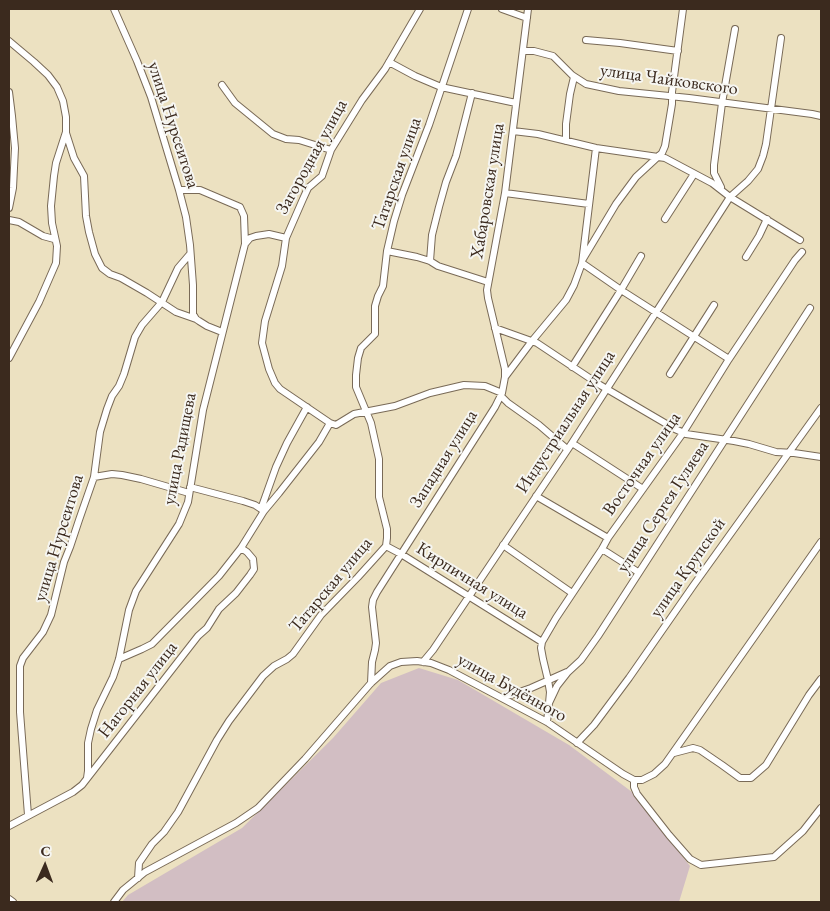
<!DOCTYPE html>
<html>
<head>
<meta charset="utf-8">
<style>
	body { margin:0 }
	#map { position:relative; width:830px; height:911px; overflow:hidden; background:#ece1c1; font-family:"EB Garamond",serif }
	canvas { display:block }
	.frame { position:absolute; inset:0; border:10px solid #3b2a1e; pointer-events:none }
	.north { position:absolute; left:20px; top:841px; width:50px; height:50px; -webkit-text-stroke:4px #f6f6f2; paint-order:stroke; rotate:2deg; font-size:14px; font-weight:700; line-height:20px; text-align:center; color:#3b2a1e }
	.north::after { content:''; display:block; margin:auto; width:18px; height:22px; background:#3b2a1e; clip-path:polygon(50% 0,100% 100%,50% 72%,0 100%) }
</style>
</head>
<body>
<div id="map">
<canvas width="830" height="911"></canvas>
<div class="frame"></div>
<div class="north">С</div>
</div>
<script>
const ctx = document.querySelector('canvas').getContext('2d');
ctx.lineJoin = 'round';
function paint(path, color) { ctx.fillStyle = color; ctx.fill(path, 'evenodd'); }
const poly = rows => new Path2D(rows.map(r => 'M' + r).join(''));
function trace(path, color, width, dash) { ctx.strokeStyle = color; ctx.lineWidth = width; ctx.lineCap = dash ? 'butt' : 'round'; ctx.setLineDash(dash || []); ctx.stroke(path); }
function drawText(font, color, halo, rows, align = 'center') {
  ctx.font = font + ' "EB Garamond",serif'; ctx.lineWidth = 4; ctx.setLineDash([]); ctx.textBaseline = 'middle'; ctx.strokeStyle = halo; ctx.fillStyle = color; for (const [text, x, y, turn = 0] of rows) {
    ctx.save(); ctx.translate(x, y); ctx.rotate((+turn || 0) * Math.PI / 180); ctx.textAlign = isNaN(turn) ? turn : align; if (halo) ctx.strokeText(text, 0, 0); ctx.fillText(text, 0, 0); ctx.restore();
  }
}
const industrial = poly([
	[419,668,458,680,569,745,632,792,690,866,679,902,122,902,128,895,242,828,333,738,381,683]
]);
const minor = poly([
	[114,9,137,61,151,97,179,190,186,217,190,245,193,285,193,314,196,319,199,321,207,326,222,332],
	[502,9,527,18],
	[586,40,620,43,678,51],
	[9,41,34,62,48,75,57,87,63,101,66,117,66,132,56,163,54,176,51,206,52,223,57,246,56,263,39,302,9,358],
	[523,51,534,51,553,56,572,75,586,84,619,91,689,98,812,114,821,116],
	[389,62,415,76,441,87,516,103],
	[222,85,235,103,273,134,286,139,299,140,331,150],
	[9,92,12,116,15,148,13,188,9,208],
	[513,131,538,134,596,148,665,158,712,183,730,197,800,240],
	[66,133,74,158,84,176,86,216,89,232,95,254,102,268,110,274,121,278,147,293,176,312,196,319],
	[566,141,566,124,570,94,574,77],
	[721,187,714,173,714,165,722,103,735,29],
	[179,190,200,190,240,207,244,216,245,244],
	[505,193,589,204],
	[665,219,694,174],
	[9,220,19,222,43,236,54,239],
	[387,251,417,257,430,261,438,266,488,282],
	[746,257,759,236,767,219],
	[583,259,616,204,636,177,662,153,665,146,672,104,672,92,683,9],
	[430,261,432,235,439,207,446,182,456,156,472,93],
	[582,263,621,290,729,359],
	[495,328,537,343,600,385,675,429,686,434,734,441,749,444,776,452,794,453,821,457],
	[572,367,621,290,641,256],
	[670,374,714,305],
	[505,377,505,369,488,298,487,290,505,193,528,9],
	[501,396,508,403,539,425,567,449],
	[330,423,280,389,275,383,269,369,262,343,265,321,282,266,286,238,303,199,308,188,322,176,331,150,362,100,385,69,420,9],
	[330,423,336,425,354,414,395,406,430,393,464,385,485,386,502,393],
	[572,443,643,489],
	[94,477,112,474,122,475,141,479,189,493],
	[190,487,243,501,255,505,264,511],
	[536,496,608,538],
	[261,509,276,467,287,443,307,407],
	[503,545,572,593],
	[386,546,401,554,542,642],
	[602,549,638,572],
	[119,659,142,649,152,644,219,576,241,548,264,511,279,493,319,442,330,423],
	[423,662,433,650,572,443,730,197,748,181,758,169,763,156,766,144,781,38],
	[371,683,372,662,375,650,376,643,372,607,373,600,377,592,495,407,502,393,505,377,532,341,566,300,574,285,582,263,596,148],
	[502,698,531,688,567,672],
	[549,703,550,692,548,680,543,659,541,648,542,642,556,618,602,549,608,538,683,433,729,359,795,260,802,252],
	[547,722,549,703,557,686,568,672,581,660,598,636,810,308],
	[577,743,594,725,629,678,693,586,821,408],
	[674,753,693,748,700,750,722,765,740,778,751,778,766,765,809,695,821,679],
	[87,778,88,771,88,743,91,729,97,710,113,677,119,659,129,610,136,591,179,524,188,502,203,410,245,244,250,238,256,236,269,234,286,238],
	[634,780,634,787,637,794,669,835,690,859,701,865,774,857,803,831,821,808],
	[28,815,20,712,20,666,23,658,43,632,51,615,64,562,70,547,79,520,94,477,100,432,107,409,112,396,119,386,124,374,135,337,142,325,162,302,178,268,190,254],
	[9,826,73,792,82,785,198,636,207,628,219,609,236,593,250,575,254,569,253,559,247,552,241,548],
	[138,878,139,863,152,844,164,832,178,812,217,740,229,721,263,676,274,666,287,659,293,654,321,615,358,577,386,546,387,538,387,529,379,497,379,459,371,423,356,387,356,375,358,358,361,348,375,334,375,306,378,296,383,286,387,251,394,221,402,195,429,125,468,9],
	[9,899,13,902],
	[114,902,123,890,145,872,236,823,258,808,305,759,371,683,390,666,401,662,417,661,431,663,449,670,547,722,623,774,634,780,642,780,654,774,665,764,821,542]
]);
const streetNames = [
	["улица Чайковского",669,80,8],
	["улица Нурсеитова",173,125,72],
	["Загородная улица",312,157,-61],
	["Татарская улица",397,174,-71],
	["Хабаровская улица",488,191,-81],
	["Индустриальная улица",566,422,-57],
	["улица Радищева",180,449,-79],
	["Западная улица",444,459,-58],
	["Восточная улица",642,464,-55],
	["улица Сергея Гуляева",663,507,-57],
	["улица Нурсеитова",59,538,-73],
	["улица Крупской",688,568,-55],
	["Кирпичная улица",472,581,32],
	["Татарская улица",331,585,-50],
	["улица Будённого",512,688,29],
	["Нагорная улица",138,690,-52]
];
paint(industrial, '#d2bec3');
trace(minor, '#796a57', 8);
trace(minor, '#fff', 6);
drawText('18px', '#3b2a1e', '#f6f6f2', streetNames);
</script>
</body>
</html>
